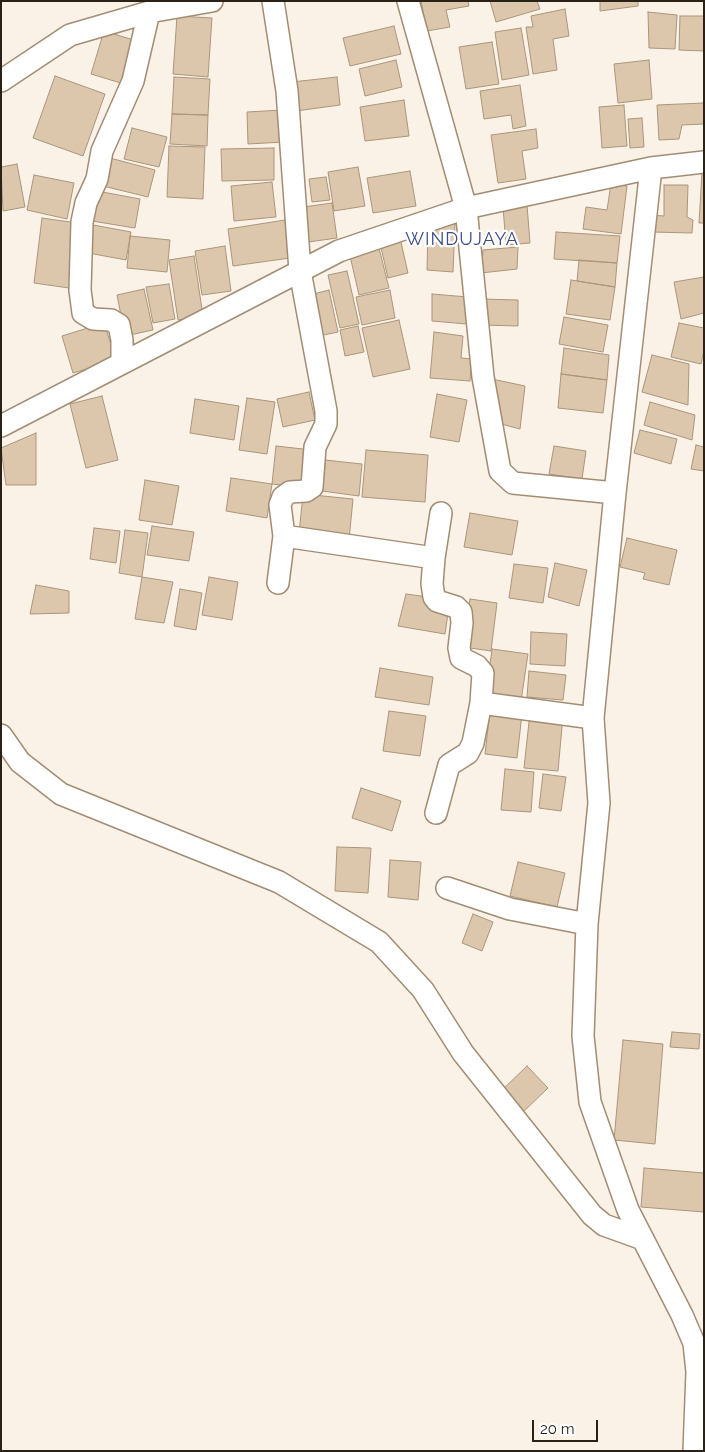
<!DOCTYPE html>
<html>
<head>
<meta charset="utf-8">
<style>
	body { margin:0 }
	#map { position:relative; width:705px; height:1452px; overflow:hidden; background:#fbf2e7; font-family:Raleway,sans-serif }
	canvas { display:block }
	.frame { position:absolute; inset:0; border:2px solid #2a2117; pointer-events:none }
	.scale { position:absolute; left:532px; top:1420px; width:66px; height:22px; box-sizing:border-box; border:2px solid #2a2117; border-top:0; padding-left:6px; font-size:15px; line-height:18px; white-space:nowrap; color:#2a2117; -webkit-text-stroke:4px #fff; paint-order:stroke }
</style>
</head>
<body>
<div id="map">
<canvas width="705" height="1452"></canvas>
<div class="frame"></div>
<div class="scale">20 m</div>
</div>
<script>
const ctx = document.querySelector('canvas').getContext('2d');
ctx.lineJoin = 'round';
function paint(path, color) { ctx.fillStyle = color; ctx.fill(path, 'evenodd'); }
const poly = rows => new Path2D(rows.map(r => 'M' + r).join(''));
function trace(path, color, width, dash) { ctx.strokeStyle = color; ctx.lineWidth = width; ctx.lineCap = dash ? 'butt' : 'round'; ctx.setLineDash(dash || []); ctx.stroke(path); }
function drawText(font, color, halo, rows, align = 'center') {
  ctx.font = font + ' Raleway,sans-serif'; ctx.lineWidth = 4.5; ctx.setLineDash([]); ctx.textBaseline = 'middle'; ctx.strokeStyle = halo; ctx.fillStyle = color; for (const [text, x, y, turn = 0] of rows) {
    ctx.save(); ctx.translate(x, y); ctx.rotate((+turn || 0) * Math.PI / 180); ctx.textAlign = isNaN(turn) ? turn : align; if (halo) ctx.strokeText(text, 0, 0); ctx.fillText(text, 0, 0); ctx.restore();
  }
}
const building = poly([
	[421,1,468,1,469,6,446,10,450,27,427,31,421,1],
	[490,1,537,1,540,9,496,22,490,1],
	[600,1,638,1,638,6,600,11,600,1],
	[565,9,569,36,553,39,557,70,533,74,526,27,533,27,531,16,565,9],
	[648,12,677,15,675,49,649,48,648,12],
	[177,16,212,18,208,77,173,74,177,16],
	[680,16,704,16,704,51,679,50,680,16],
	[394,26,401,54,350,66,343,38,394,26],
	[521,28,529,75,502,80,495,32,521,28],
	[104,31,137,41,124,84,91,74,104,31],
	[492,42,499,84,466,89,459,47,492,42],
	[396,60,402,87,365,96,359,69,396,60],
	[649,60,652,99,618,103,614,64,649,60],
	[55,76,105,94,83,156,33,138,55,76],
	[174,77,210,79,208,115,172,114,174,77],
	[337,77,340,105,296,111,292,82,337,77],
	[520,85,526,126,513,129,511,115,484,119,480,91,520,85],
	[404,100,409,136,365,141,360,107,404,100],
	[704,103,704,124,682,125,679,139,659,140,657,105,704,103],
	[624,105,627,146,602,148,599,107,624,105],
	[283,110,284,142,248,144,247,112,283,110],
	[172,114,208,115,207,146,170,144,172,114],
	[642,118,644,147,630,148,628,119,642,118],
	[132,128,167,137,159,167,124,159,132,128],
	[536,129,538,148,522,151,526,179,498,183,491,135,536,129],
	[169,146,205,147,203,199,167,197,169,146],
	[274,148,274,180,222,181,221,149,274,148],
	[110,158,155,170,148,197,103,186,110,158],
	[17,164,25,207,3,211,1,167,17,164],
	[358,167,365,206,334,211,328,172,358,167],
	[410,171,416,206,373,213,367,178,410,171],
	[702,172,704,172,704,223,699,223,702,172],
	[34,175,74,183,67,219,27,210,34,175],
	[326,177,330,200,312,202,309,179,326,177],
	[272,182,276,217,234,221,231,186,272,182],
	[611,184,627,186,621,234,583,229,586,207,607,210,611,184],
	[664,185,688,185,687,217,693,220,692,233,651,232,652,215,664,216,664,185],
	[97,191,140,199,135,228,92,221,97,191],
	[332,203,337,238,301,243,296,208,332,203],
	[527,205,530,243,506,245,503,207,527,205],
	[42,218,77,223,69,288,34,283,42,218],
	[285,220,290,258,233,266,228,229,285,220],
	[88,224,131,232,126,260,83,252,88,224],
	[455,224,453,272,427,270,428,228,455,224],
	[556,232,620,236,617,263,554,259,556,232],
	[130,236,170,240,167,272,127,268,130,236],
	[400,238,408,273,388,278,380,243,400,238],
	[225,246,231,291,202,295,195,251,225,246],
	[518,247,517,269,481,273,483,250,518,247],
	[379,248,389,288,359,295,350,256,379,248],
	[194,256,203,316,178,320,169,260,194,256],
	[579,260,617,263,615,287,577,281,579,260],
	[347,271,359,324,340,328,328,275,347,271],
	[704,277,704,313,681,319,674,282,704,277],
	[571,280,615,287,610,320,566,314,571,280],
	[169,284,175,319,153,323,146,287,169,284],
	[144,289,153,330,125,336,117,295,144,289],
	[329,290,338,332,314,337,306,296,329,290],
	[390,290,395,318,362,325,356,297,390,290],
	[432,294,468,297,467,324,432,321,432,294],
	[481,299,518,300,518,326,481,325,481,299],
	[564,317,608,325,603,352,559,344,564,317],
	[399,320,410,369,373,377,362,328,399,320],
	[104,323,116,360,73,373,62,336,104,323],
	[679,323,704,328,704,350,701,364,671,357,679,323],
	[358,326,364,352,345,356,340,330,358,326],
	[434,332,463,336,461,358,472,359,470,381,430,378,434,332],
	[564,348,609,355,607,380,561,374,564,348],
	[652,355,689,364,688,405,642,392,652,355],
	[561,374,607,380,603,413,558,408,561,374],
	[492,379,525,386,520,429,490,421,492,379],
	[309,392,315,420,283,427,277,399,309,392],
	[437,394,467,400,459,442,430,437,437,394],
	[102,396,118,460,86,468,70,404,102,396],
	[247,398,275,402,267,454,239,450,247,398],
	[195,399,239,406,234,440,190,433,195,399],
	[650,402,695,415,692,440,644,425,650,402],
	[640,430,677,439,671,464,634,453,640,430],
	[36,433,36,485,6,485,1,448,36,433],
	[696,445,704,447,704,471,691,469,696,445],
	[276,446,312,450,307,488,272,484,276,446],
	[554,446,586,451,582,479,549,474,554,446],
	[366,450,428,455,425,502,362,497,366,450],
	[325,460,362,464,359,496,322,491,325,460],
	[231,478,272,484,267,518,226,511,231,478],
	[145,480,179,486,172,525,139,520,145,480],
	[303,494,353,499,349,540,299,534,303,494],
	[470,513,518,521,512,555,464,547,470,513],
	[152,526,194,532,189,561,147,555,152,526],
	[94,528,120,531,116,563,90,559,94,528],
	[125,530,148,533,142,577,119,573,125,530],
	[627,538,677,550,669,585,643,579,645,573,620,567,627,538],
	[555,563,587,570,579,606,548,597,555,563],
	[514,564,548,568,543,603,509,598,514,564],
	[142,577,173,582,164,623,135,619,142,577],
	[209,577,238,582,232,620,202,615,209,577],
	[36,585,69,591,69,613,30,614,36,585],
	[180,589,202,593,196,630,174,626,180,589],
	[406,594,450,600,445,634,398,626,406,594],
	[470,599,497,603,491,651,463,647,470,599],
	[531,632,567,634,565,666,530,664,531,632],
	[492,649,528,654,521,701,486,696,492,649],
	[380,668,433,677,429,705,375,697,380,668],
	[529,671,566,675,563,700,527,697,529,671],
	[389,711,426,716,420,756,383,751,389,711],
	[490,711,522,714,517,758,485,754,490,711],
	[530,713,563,716,558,771,524,768,530,713],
	[505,769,534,772,531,812,501,810,505,769],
	[543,774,566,777,561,811,539,808,543,774],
	[361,788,401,801,392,831,352,818,361,788],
	[337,847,371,848,368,893,335,891,337,847],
	[390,860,421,862,418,900,388,897,390,860],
	[518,862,565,873,557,907,510,896,518,862],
	[473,914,493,922,482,951,462,943,473,914],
	[672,1032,700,1034,699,1049,670,1047,672,1032],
	[623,1040,663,1044,655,1144,614,1140,623,1040],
	[527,1066,548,1088,520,1115,499,1093,527,1066],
	[644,1168,704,1173,704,1212,641,1207,644,1168]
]);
const minor = poly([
	[273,1,287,91,300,271,326,411,326,424,315,447,312,487,306,491,290,492,283,497,280,505,284,536,434,558,432,584,434,597,437,601,456,607,461,612,462,623,459,648,461,658,477,666,483,673,481,703,593,718],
	[408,1,466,208,483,377,500,471,513,483,615,493],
	[1,81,70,35,149,12,212,1],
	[651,168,615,493,593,718,599,803,587,924,583,1036,590,1102,628,1210,682,1315,694,1343,697,1372,694,1451],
	[122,363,122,340,119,325,111,320,93,319,83,313,80,290,82,222,86,203,97,179,102,151,133,81,149,12],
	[1,426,339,251,466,208,651,168,704,162],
	[434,558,441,513],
	[278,583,284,536],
	[1,735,20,762,61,794,279,882,379,942,423,990,463,1053,592,1215,604,1225,643,1239],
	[436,813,449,765,468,753,473,743,481,703],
	[447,888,510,909,587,924]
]);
const quarterNames = [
	["WINDUJAYA",462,240]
];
paint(building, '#ddc7ac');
trace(building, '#aa957b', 1);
trace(minor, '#a28d74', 24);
trace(minor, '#fff', 21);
ctx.letterSpacing = '1px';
drawText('18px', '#3a4c87', '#fff', quarterNames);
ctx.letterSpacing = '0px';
</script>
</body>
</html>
